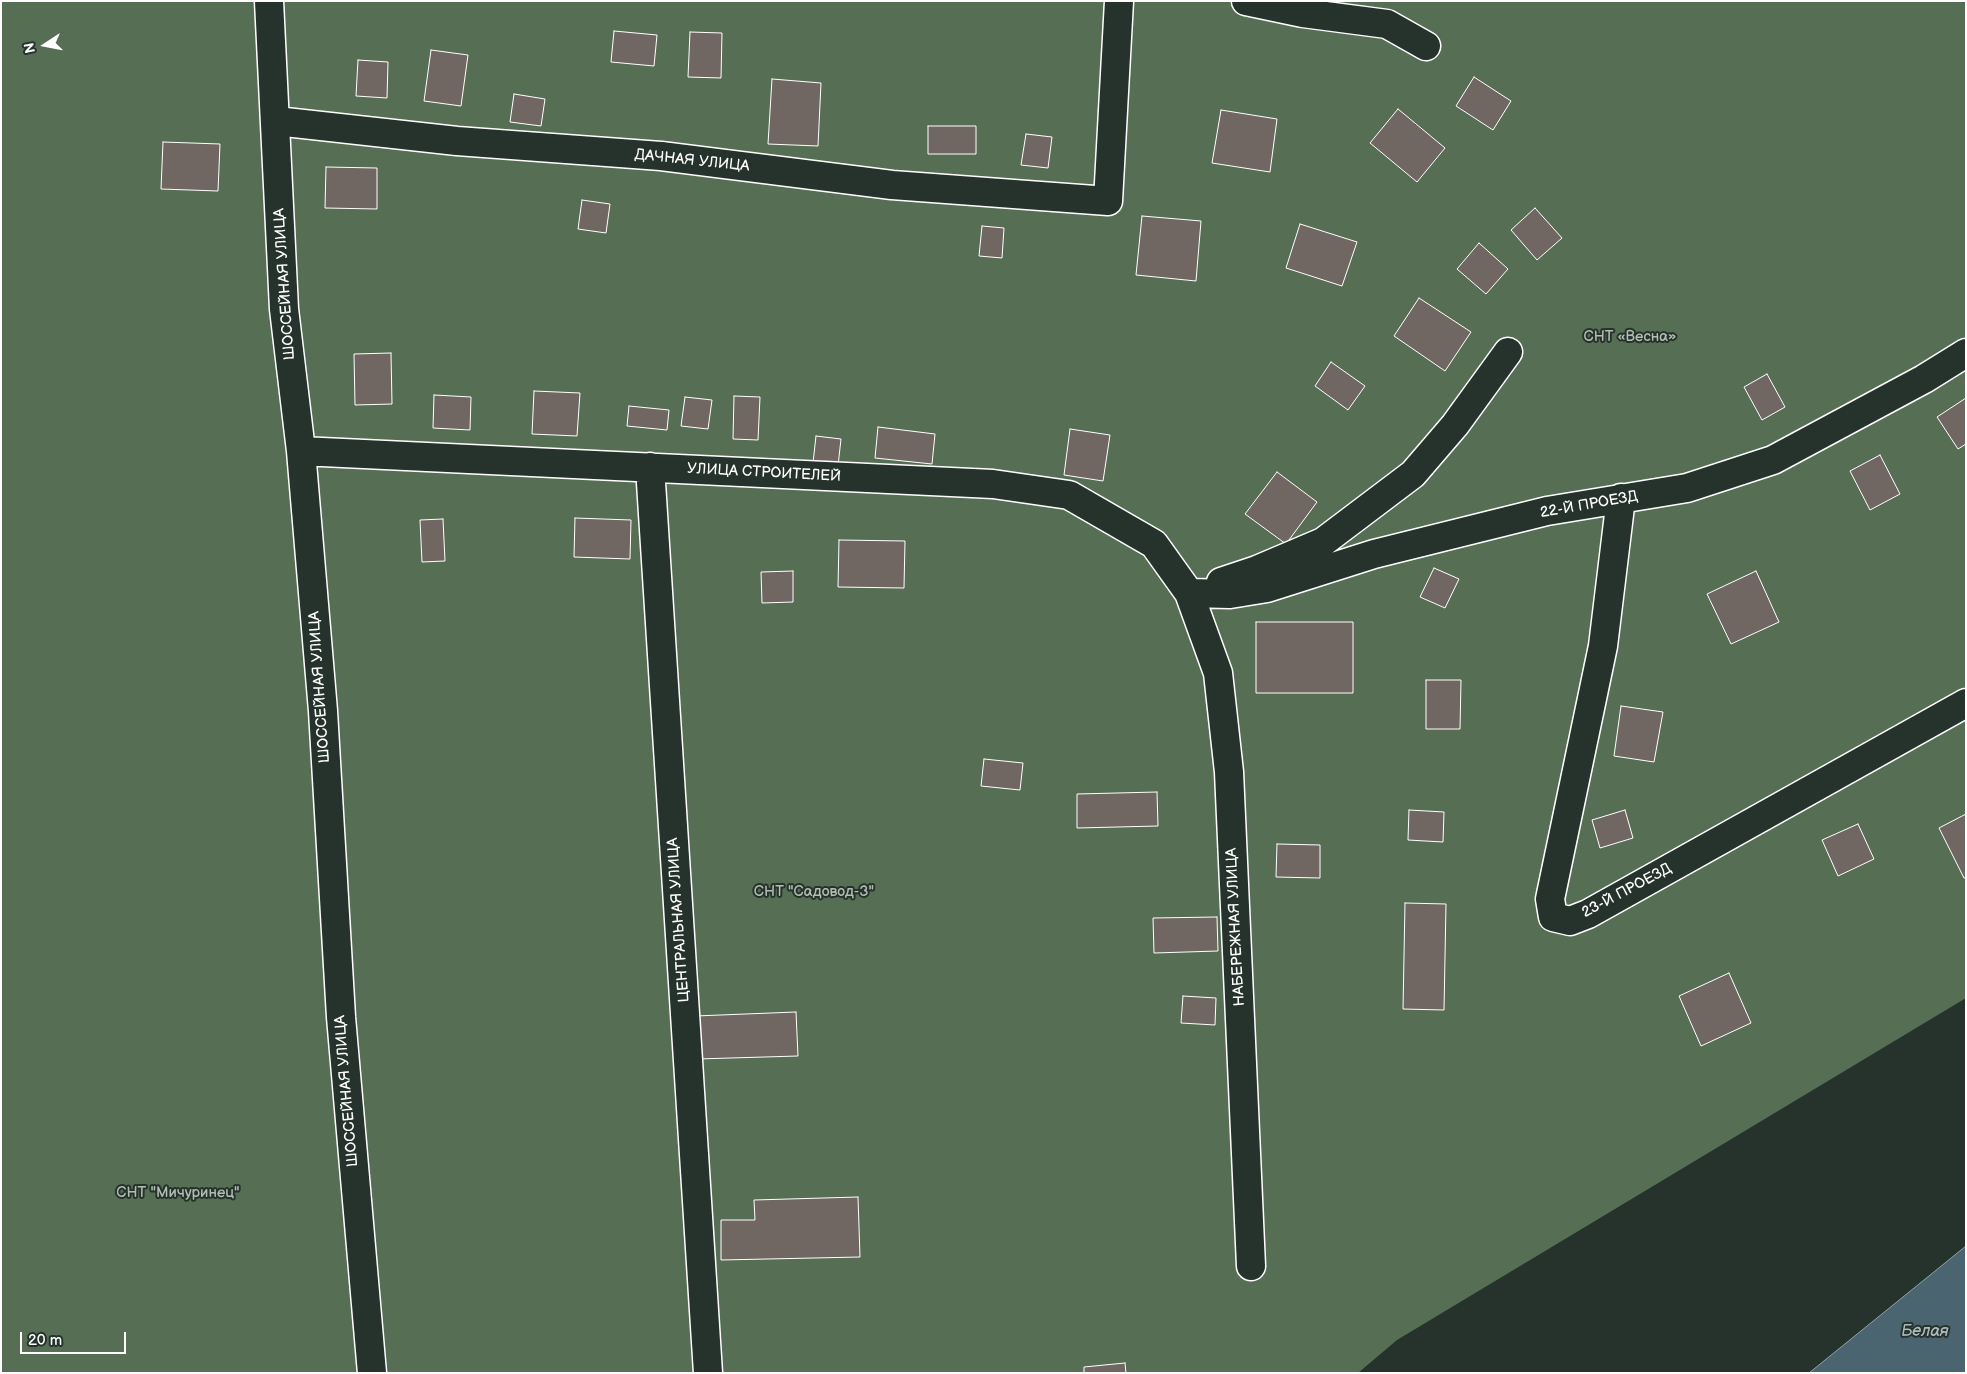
<!DOCTYPE html>
<html>
<head>
<meta charset="utf-8">
<style>
	body { margin:0 }
	#map { position:relative; width:1967px; height:1374px; overflow:hidden; background:#26332d; font-family:"Balsamiq Sans",sans-serif }
	canvas { display:block }
	.frame { position:absolute; inset:0; border:2px solid #fff; pointer-events:none }
	.north { position:absolute; left:20px; top:20px; width:50px; height:50px; -webkit-text-stroke:4px #26332d; paint-order:stroke; rotate:259deg; font-size:14px; font-weight:700; line-height:20px; text-align:center; color:#fff }
	.north::after { content:''; display:block; margin:auto; width:18px; height:22px; background:#fff; clip-path:polygon(50% 0,100% 100%,50% 72%,0 100%) }
	.scale { position:absolute; left:20px; top:1332px; width:106px; height:22px; box-sizing:border-box; border:2px solid #fff; border-top:0; padding-left:6px; font-size:15px; line-height:18px; white-space:nowrap; color:#fff; -webkit-text-stroke:4px #26332d; paint-order:stroke }
</style>
</head>
<body>
<div id="map">
<canvas width="1967" height="1374"></canvas>
<div class="frame"></div>
<div class="north">N</div>
<div class="scale">20 m</div>
</div>
<script>
const ctx = document.querySelector('canvas').getContext('2d');
ctx.lineJoin = 'round';
function paint(path, color) { ctx.fillStyle = color; ctx.fill(path, 'evenodd'); }
const poly = rows => new Path2D(rows.map(r => 'M' + r).join(''));
function trace(path, color, width, dash) { ctx.strokeStyle = color; ctx.lineWidth = width; ctx.lineCap = dash ? 'butt' : 'round'; ctx.setLineDash(dash || []); ctx.stroke(path); }
function drawText(font, color, halo, rows, align = 'center') {
  ctx.font = font + ' "Balsamiq Sans",sans-serif'; ctx.lineWidth = 4; ctx.setLineDash([]); ctx.textBaseline = 'middle'; ctx.strokeStyle = halo; ctx.fillStyle = color; for (const [text, x, y, turn = 0] of rows) {
    ctx.save(); ctx.translate(x, y); ctx.rotate((+turn || 0) * Math.PI / 180); ctx.textAlign = isNaN(turn) ? turn : align; if (halo) ctx.strokeText(text, 0, 0); ctx.fillText(text, 0, 0); ctx.restore();
  }
}
const green = poly([
	[1,1,1966,1,1966,998,1397,1340,1358,1373,1,1373]
]);
const water = poly([
	[1966,1246,1966,1373,1809,1373,1966,1246]
]);
const building = poly([
	[614,31,657,35,654,66,611,62,614,31],
	[690,32,722,33,721,78,688,77,690,32],
	[431,50,468,55,461,106,424,101,431,50],
	[358,60,388,62,387,98,356,96,358,60],
	[1474,77,1511,101,1493,130,1456,106,1474,77],
	[772,79,821,83,818,146,768,144,772,79],
	[514,94,545,99,541,126,510,122,514,94],
	[1398,109,1445,148,1417,182,1370,143,1398,109],
	[1221,110,1277,119,1270,172,1212,163,1221,110],
	[928,126,976,126,976,154,928,154,928,126],
	[1026,134,1052,137,1048,168,1021,165,1026,134],
	[163,142,220,144,218,191,161,189,163,142],
	[326,167,377,168,377,209,325,208,326,167],
	[582,200,610,204,606,233,578,229,582,200],
	[1535,208,1562,238,1537,260,1511,230,1535,208],
	[1142,216,1201,221,1196,281,1136,275,1142,216],
	[1300,224,1357,242,1342,286,1286,268,1300,224],
	[982,226,1004,228,1002,258,979,256,982,226],
	[1479,243,1508,269,1486,294,1457,269,1479,243],
	[1419,298,1471,332,1445,371,1394,336,1419,298],
	[391,353,392,404,355,405,354,354,391,353],
	[1331,362,1365,386,1348,410,1315,386,1331,362],
	[1767,374,1785,407,1762,420,1744,387,1767,374],
	[534,391,580,393,577,436,532,434,534,391],
	[434,395,471,397,470,430,433,428,434,395],
	[734,396,760,397,758,440,733,439,734,396],
	[685,397,712,400,708,429,681,426,685,397],
	[1966,398,1966,444,1958,449,1937,417,1966,398],
	[629,406,669,410,667,430,627,426,629,406],
	[878,427,935,434,932,464,875,458,878,427],
	[1070,429,1110,435,1103,481,1064,475,1070,429],
	[816,436,841,439,838,466,813,463,816,436],
	[1880,455,1900,494,1870,510,1850,471,1880,455],
	[1277,472,1317,502,1286,544,1245,514,1277,472],
	[575,518,631,520,630,559,574,557,575,518],
	[443,519,445,561,422,562,420,520,443,519],
	[839,540,905,541,904,588,838,587,839,540],
	[1434,568,1459,579,1445,608,1420,597,1434,568],
	[793,571,793,602,762,603,761,572,793,571],
	[1756,571,1779,622,1731,644,1707,594,1756,571],
	[1256,622,1353,622,1353,693,1256,693,1256,622],
	[1426,680,1461,680,1460,729,1426,729,1426,680],
	[1621,706,1663,712,1654,762,1614,756,1621,706],
	[984,759,1023,763,1020,790,981,786,984,759],
	[1157,792,1158,826,1077,828,1077,794,1157,792],
	[1409,810,1444,812,1443,842,1408,840,1409,810],
	[1625,810,1633,838,1600,848,1592,820,1625,810],
	[1966,814,1966,878,1964,878,1939,828,1966,814],
	[1858,824,1874,859,1838,876,1822,840,1858,824],
	[1277,844,1320,845,1320,878,1276,877,1277,844],
	[1405,903,1446,904,1444,1010,1403,1009,1405,903],
	[1217,917,1218,951,1154,953,1153,918,1217,917],
	[1729,973,1751,1023,1701,1046,1679,996,1729,973],
	[1183,996,1216,998,1215,1025,1181,1023,1183,996],
	[796,1012,798,1056,697,1059,695,1016,796,1012],
	[858,1197,860,1257,721,1260,721,1220,755,1220,754,1200,858,1197],
	[1125,1363,1126,1373,1084,1373,1084,1367,1125,1363]
]);
const minor = poly([
	[269,1,284,309,301,451,323,711,341,1017,372,1373],
	[1246,1,1303,13,1387,24,1426,46],
	[276,121,457,141,661,156,892,185,1108,201,1119,1],
	[301,451,993,484,1069,495,1154,544,1189,593,1218,673,1229,772,1251,1266],
	[650,467,708,1373],
	[1621,498,1603,646,1550,899,1553,917,1570,921,1588,914,1966,703],
	[1221,582,1257,570,1323,542,1413,474,1455,425,1508,352],
	[1189,593,1230,594,1267,588,1374,554,1547,511,1687,488,1773,460,1924,379,1966,353]
]);
const streetNames = [
	["ДАЧНАЯ УЛИЦА",692,161,6],
	["ШОССЕЙНАЯ УЛИЦА",285,284,-94],
	["УЛИЦА СТРОИТЕЛЕЙ",764,473,3],
	["22-Й ПРОЕЗД",1589,505,-10],
	["ШОССЕЙНАЯ УЛИЦА",320,687,-94],
	["23-Й ПРОЕЗД",1627,891,-28],
	["ЦЕНТРАЛЬНАЯ УЛИЦА",679,920,-94],
	["НАБЕРЕЖНАЯ УЛИЦА",1236,927,-93],
	["ШОССЕЙНАЯ УЛИЦА",347,1091,-95]
];
const parkNames = [
	["СНТ «Весна»",1630,337],
	["СНТ \"Садовод-3\"",814,892],
	["СНТ \"Мичуринец\"",178,1193]
];
const waterNames = [
	["Белая",1925,1332]
];
paint(green, '#566f54');
paint(water, '#4a656f');
trace(water, '#92a3a9', 1);
paint(building, '#706763');
trace(building, '#fff', 1);
trace(minor, '#fff', 31);
trace(minor, '#26332d', 28);
drawText('15px', '#fff', '#26332d', streetNames);
drawText('15px', '#b3beb2', '#26332d', parkNames);
drawText('italic 16px', '#aebabe', '#26332d', waterNames);
</script>
</body>
</html>
